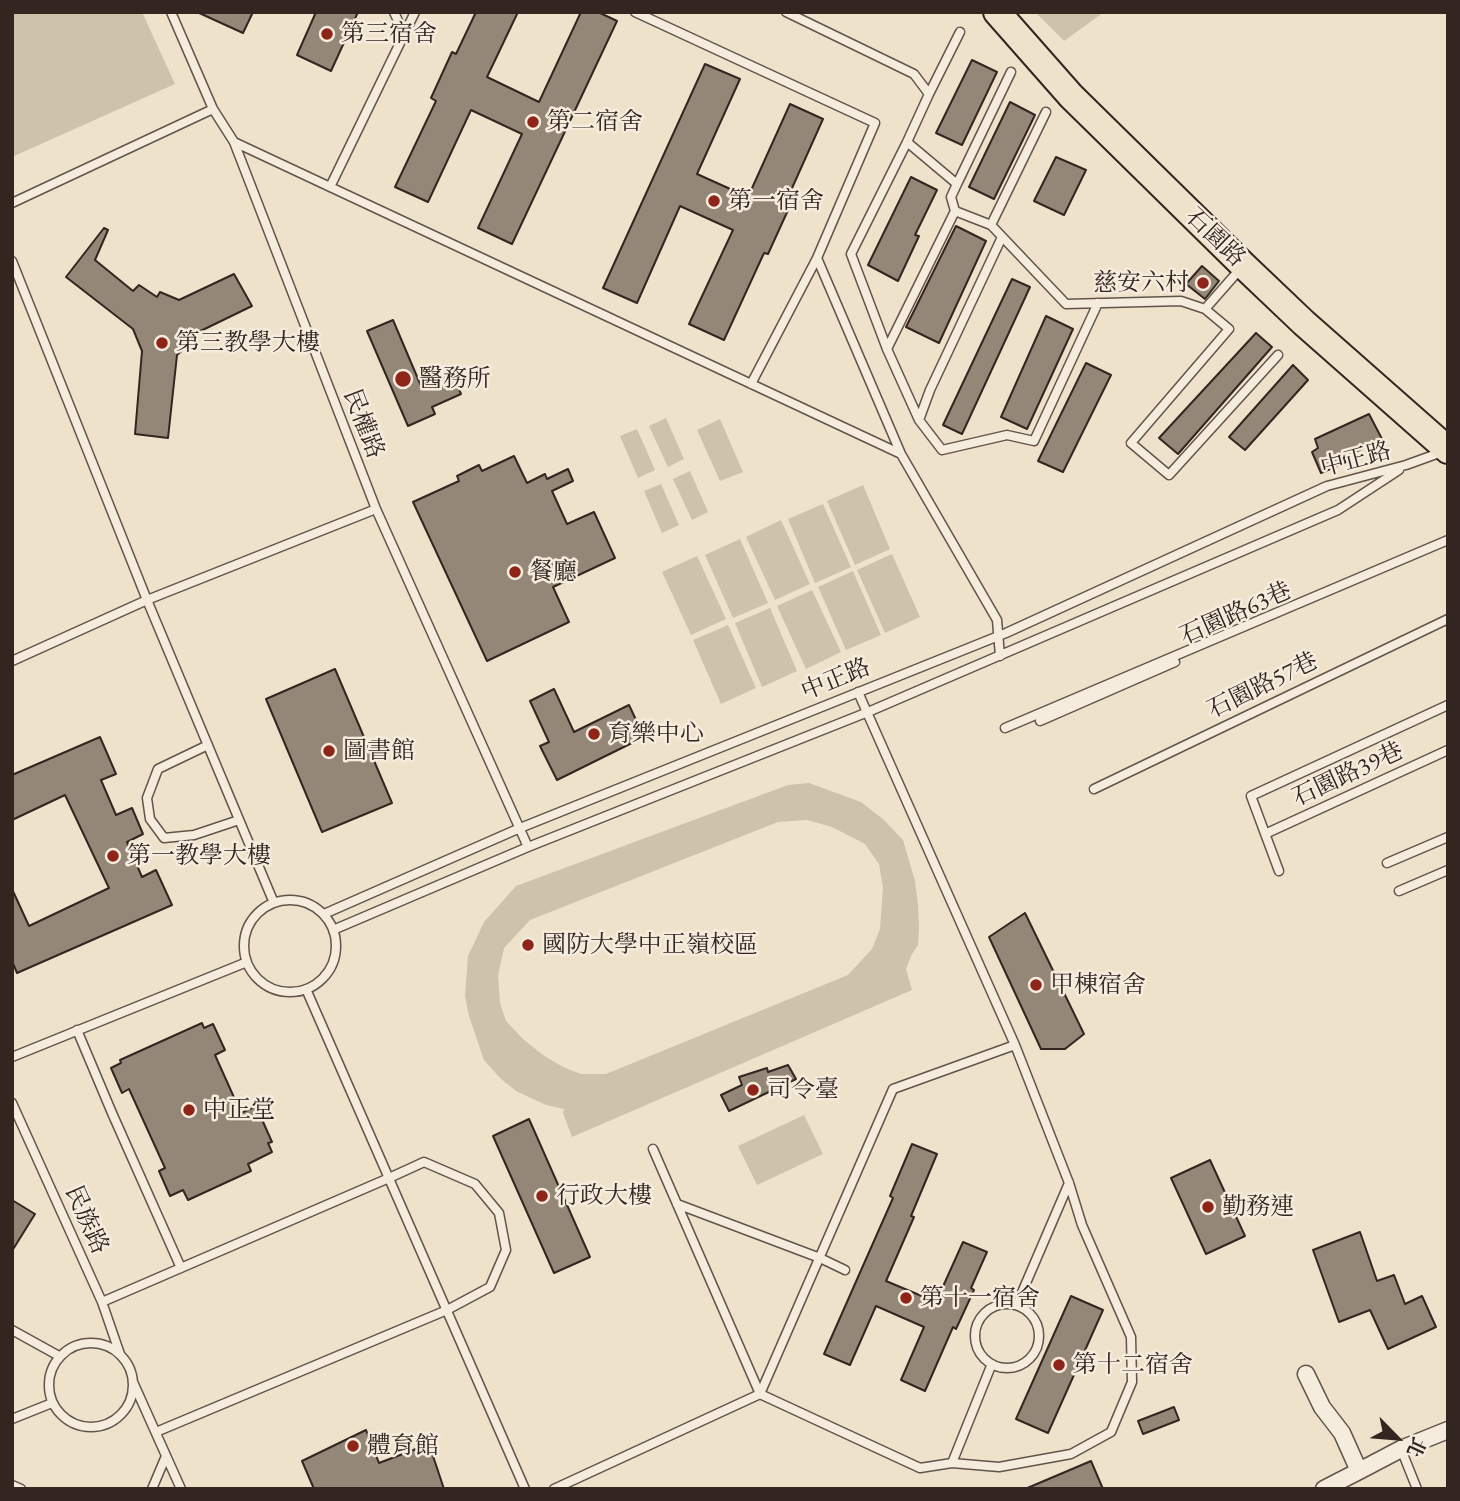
<!DOCTYPE html>
<html>
<head>
<meta charset="utf-8">
<style>
	body { margin:0 }
	#map { position:relative; width:1460px; height:1501px; overflow:hidden; background:#efe2ca; font-family:"EB Garamond","Noto Serif TC",serif }
	canvas { display:block }
	.frame { position:absolute; inset:0; border:14px solid #332520; pointer-events:none }
	.north { position:absolute; left:1362px; top:1403px; width:70px; height:70px; -webkit-text-stroke:5px #f5ecdd; paint-order:stroke; rotate:115deg; font-size:19px; font-weight:700; line-height:28px; text-align:center; color:#332520 }
	.north::after { content:''; display:block; margin:auto; width:24px; height:32px; background:#332520; clip-path:polygon(50% 0,100% 100%,50% 72%,0 100%) }
</style>
</head>
<body>
<div id="map">
<canvas width="1460" height="1501"></canvas>
<div class="frame"></div>
<div class="north">北</div>
</div>
<script>
const ctx = document.querySelector('canvas').getContext('2d');
ctx.lineJoin = 'round';
function paint(path, color) { ctx.fillStyle = color; ctx.fill(path, 'evenodd'); }
const poly = rows => new Path2D(rows.map(r => 'M' + r).join(''));
function trace(path, color, width, dash) { ctx.strokeStyle = color; ctx.lineWidth = width; ctx.lineCap = dash ? 'butt' : 'round'; ctx.setLineDash(dash || []); ctx.stroke(path); }
function drawText(font, color, halo, rows, align = 'center') {
  ctx.font = font + ' "EB Garamond","Noto Serif TC",serif'; ctx.lineWidth = 5; ctx.setLineDash([]); ctx.textBaseline = 'middle'; ctx.strokeStyle = halo; ctx.fillStyle = color; for (const [text, x, y, turn = 0] of rows) {
    ctx.save(); ctx.translate(x, y); ctx.rotate((+turn || 0) * Math.PI / 180); ctx.textAlign = isNaN(turn) ? turn : align; if (halo) ctx.strokeText(text, 0, 0); ctx.fillText(text, 0, 0); ctx.restore();
  }
}
const green = poly([
	[12,12,142,12,175,84,12,157],
	[1035,12,1104,12,1064,41],
	[666,418,684,459,668,467,649,426],
	[720,419,743,472,720,481,697,430],
	[637,429,655,470,638,478,620,436],
	[690,471,708,512,692,520,673,479],
	[661,484,679,525,662,533,644,491],
	[863,485,890,549,855,565,827,501],
	[823,504,851,567,815,583,788,519],
	[781,520,810,584,775,600,746,537],
	[740,539,768,603,733,618,705,555],
	[892,554,920,617,885,633,857,570],
	[697,556,726,619,691,635,662,572],
	[853,571,881,635,846,650,818,587],
	[812,590,841,652,806,669,777,606],
	[770,608,797,671,762,687,735,623],
	[728,625,756,688,721,704,693,640],
	[809,783,861,802,884,820,903,840,915,881,918,905,919,928,918,945,911,956,906,969,912,990,572,1137,563,1113,564,1109,546,1105,516,1091,500,1078,484,1060,469,1016,465,996,468,956,484,922,516,886,788,785],
	[807,820,832,827,865,844,879,864,883,888,880,929,872,949,848,975,606,1074,581,1074,563,1067,543,1055,524,1040,506,1021,500,1003,498,976,504,948,530,920,778,822],
	[804,1115,823,1154,757,1185,738,1146]
]);
const building = poly([
	[197,12,253,12,243,33,197,12],
	[316,12,358,12,331,71,297,55,316,12],
	[476,12,518,12,487,77,539,102,581,12,598,12,617,21,512,244,478,228,522,134,471,110,428,202,395,187,436,101,431,98,452,52,456,54,476,12],
	[972,60,997,72,962,145,936,133,972,60],
	[705,64,740,79,697,174,748,197,790,104,823,119,784,206,789,208,768,254,764,253,724,340,689,324,733,230,680,206,637,303,603,288,705,64],
	[1010,102,1035,115,994,199,969,187,1010,102],
	[1056,157,1086,170,1064,215,1034,201,1056,157],
	[911,177,937,190,915,235,919,236,898,281,868,265,911,177],
	[956,226,986,241,939,343,906,327,956,226],
	[104,228,108,230,95,260,133,291,139,285,157,297,160,292,179,300,234,274,252,306,182,340,186,347,177,355,168,438,135,434,142,351,133,329,66,277,104,228],
	[1202,266,1219,281,1205,299,1186,284,1202,266],
	[1012,279,1030,287,962,434,943,425,1012,279],
	[1046,316,1073,329,1027,429,1001,417,1046,316],
	[393,320,421,386,452,373,461,394,432,407,435,414,408,426,367,331,393,320],
	[1256,333,1272,347,1178,454,1159,438,1256,333],
	[1086,363,1111,375,1063,472,1038,461,1086,363],
	[1293,365,1308,380,1245,450,1229,437,1293,365],
	[1369,414,1382,439,1343,458,1346,462,1321,473,1312,452,1318,448,1315,439,1369,414],
	[514,456,527,483,545,474,547,479,568,469,573,481,552,491,567,524,594,512,615,558,553,587,569,622,487,661,413,502,459,481,457,476,479,465,482,471,514,456],
	[335,669,392,803,322,832,266,699,335,669],
	[554,689,574,732,629,705,644,737,557,780,540,746,549,742,530,701,554,689],
	[100,737,116,774,101,780,116,815,132,808,143,834,127,842,142,877,156,870,172,905,17,973,12,961,12,889,29,926,109,888,65,795,12,820,12,775,100,737],
	[1025,913,1084,1034,1065,1049,1041,1049,989,937,1025,913],
	[202,1023,204,1028,213,1024,225,1050,215,1055,241,1113,256,1106,272,1142,268,1143,272,1152,248,1164,251,1171,188,1200,183,1190,170,1196,159,1171,165,1168,129,1089,122,1093,111,1068,121,1063,120,1060,202,1023],
	[788,1065,796,1079,729,1111,721,1095,742,1085,739,1077,767,1068,768,1072,788,1065],
	[529,1119,590,1257,554,1273,493,1136,529,1119],
	[912,1144,937,1154,911,1216,914,1217,886,1281,936,1302,963,1242,987,1252,971,1288,974,1290,956,1329,953,1327,925,1391,901,1380,924,1327,876,1306,850,1365,824,1354,893,1198,890,1196,912,1144],
	[1210,1160,1245,1236,1206,1254,1171,1178,1210,1160],
	[12,1200,35,1214,12,1251,12,1200],
	[1360,1232,1377,1281,1394,1275,1405,1304,1422,1296,1436,1327,1388,1349,1370,1310,1339,1322,1313,1250,1360,1232],
	[1071,1296,1103,1310,1048,1433,1016,1419,1071,1296],
	[1174,1407,1179,1420,1143,1434,1138,1421,1174,1407],
	[366,1430,379,1463,429,1444,444,1489,314,1489,302,1461,366,1430],
	[1091,1461,1103,1489,1025,1489,1091,1461]
]);
const lane = poly([
	[171,12,213,109,234,142,376,509,528,847],
	[394,12,404,34],
	[635,12,875,123,817,258,901,454],
	[786,12,914,74,929,94],
	[1046,112,991,225,1066,304,1181,301,1205,309,1241,268],
	[234,142,901,454,997,620,1000,656],
	[907,142,929,94,960,32],
	[957,184,1011,72],
	[330,187,415,12],
	[12,203,213,109],
	[955,211,991,225],
	[1002,237,930,390,919,420,942,450,1007,435,1034,441,1098,303],
	[12,261,147,600,274,903],
	[1205,309,1229,329,1131,443,1169,475,1278,355],
	[887,349,955,211,951,197,957,184,907,142,851,254,887,349,919,420],
	[751,384,817,258],
	[12,661,147,600,376,509],
	[1040,721,1175,662],
	[1005,728,1448,540],
	[208,745,158,769,147,798,150,819,164,838,194,835,239,820],
	[1094,789,1448,619],
	[1265,834,1448,750],
	[1387,863,1448,837],
	[1279,871,1251,796,1448,705],
	[1399,891,1448,870],
	'244 946a46 46 0 1 1 92 0a46 46 0 1 1-92 0Z',
	[324,914,520,828,1006,633,1327,486,1406,465,1442,452],
	[333,930,528,847,868,712,1338,510,1399,470],
	[306,989,525,1489],
	[77,1030,112,1113,181,1268],
	[12,1057,247,962],
	[12,1103,102,1302,120,1354],
	[653,1149,760,1394,893,1089,1015,1045],
	[677,1204,820,1258,845,1270],
	[102,1302,389,1178,424,1162,475,1184,499,1213,506,1250,490,1287,447,1310,156,1432],
	'975 1336a32 32 0 1 1 64 0a32 32 0 1 1-64 0Z',
	[1017,1304,1069,1183],
	[12,1330,59,1356],
	'49 1385a42 42 0 1 1 84 0a42 42 0 1 1-84 0Z',
	[133,1382,181,1489],
	[12,1419,52,1403],
	[1401,1449,1417,1489],
	[952,1463,991,1366],
	[12,1485,21,1489],
	[152,1489,166,1456],
	[554,1489,760,1394,920,1468,952,1463,999,1467,1071,1454,1111,1432,1132,1382,1131,1337,1082,1225,1069,1183,1015,1045,858,692]
]);
const street = poly([
	[1306,1374,1322,1407,1342,1433,1359,1471,1401,1449,1448,1430],
	[1324,1489,1359,1471]
]);
const primary = poly([
	[997,12,1071,96,1243,265,1304,323,1448,450]
]);
const markers = [
	[327,34,7,"#8f2418"],
	[533,122,7,"#8f2418"],
	[714,201,7,"#8f2418"],
	[1203,283,7,"#8f2418"],
	[162,343,7,"#8f2418"],
	[403,379,9,"#8f2418"],
	[515,572,7,"#8f2418"],
	[594,734,7,"#8f2418"],
	[329,751,7,"#8f2418"],
	[113,856,7,"#8f2418"],
	[528,945,7,"#8f2418"],
	[1036,985,7,"#8f2418"],
	[753,1090,7,"#8f2418"],
	[189,1110,7,"#8f2418"],
	[542,1196,7,"#8f2418"],
	[1208,1207,7,"#8f2418"],
	[906,1298,7,"#8f2418"],
	[1059,1365,7,"#8f2418"],
	[353,1446,7,"#8f2418"]
];
const poiNames = [
	["第三宿舍",341,34],
	["第二宿舍",547,122],
	["第一宿舍",728,201],
	["慈安六村",1189,283,"right"],
	["第三教學大樓",176,343],
	["醫務所",419,379],
	["餐廳",529,572],
	["育樂中心",608,734],
	["圖書館",343,751],
	["第一教學大樓",127,856],
	["國防大學中正嶺校區",542,945],
	["甲棟宿舍",1050,985],
	["司令臺",767,1090],
	["中正堂",203,1110],
	["行政大樓",556,1196],
	["勤務連",1222,1207],
	["第十一宿舍",920,1298],
	["第十二宿舍",1073,1365],
	["體育館",367,1446]
];
const streetNames = [
	["石園路",1215,238,44],
	["民權路",363,424,69],
	["中正路",1356,460,-15],
	["石園路63巷",1236,614,-24],
	["中正路",836,680,-22],
	["石園路57巷",1263,686,-26],
	["石園路39巷",1348,775,-25],
	["民族路",86,1220,66]
];
paint(green, '#cfc2ad');
paint(building, '#958778');
trace(building, '#332520', 2);
trace(lane, '#62544a', 11);
trace(street, '#62544a', 19);
trace(primary, '#332520', 30);
trace(lane, '#f5ecdd', 8);
trace(street, '#f5ecdd', 16);
trace(primary, '#efe2ca', 26);
for (const [x, y, r, color] of markers) { const dot = new Path2D(); dot.arc(x, y, r, 0, 2 * Math.PI); ctx.fillStyle = color; ctx.fill(dot); trace(dot, '#f5ecdd', 2.5); }
drawText('24px', '#332520', '#f5ecdd', poiNames, 'left');
drawText('24px', '#332520', '#f5ecdd', streetNames);
</script>
</body>
</html>
